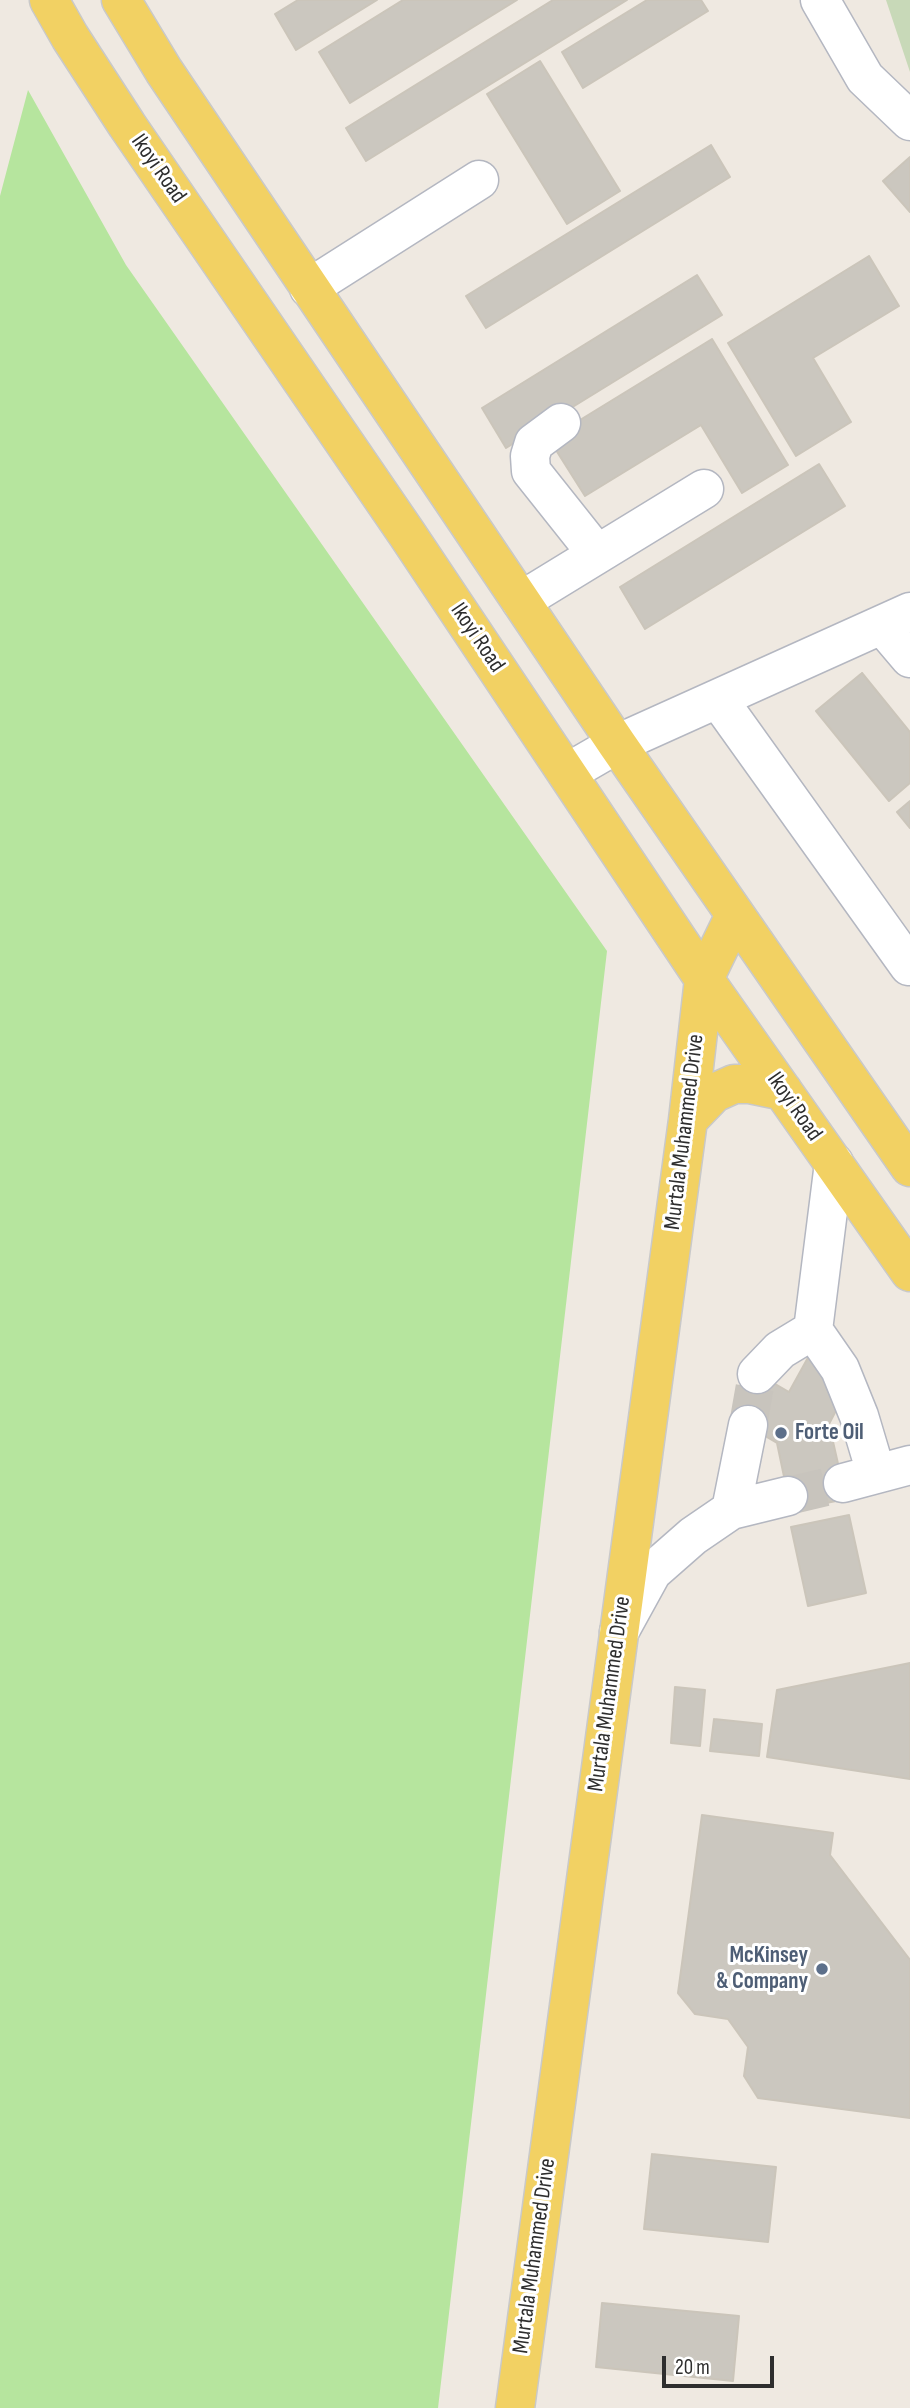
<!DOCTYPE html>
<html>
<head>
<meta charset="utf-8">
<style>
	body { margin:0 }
	#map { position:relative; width:910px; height:2408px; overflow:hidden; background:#efe9e1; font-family:"Sofia Sans Condensed",sans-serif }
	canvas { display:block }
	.scale { position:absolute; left:662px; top:2356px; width:112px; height:32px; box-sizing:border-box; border:4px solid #2e2e2e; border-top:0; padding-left:9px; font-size:21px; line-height:24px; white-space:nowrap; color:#2e2e2e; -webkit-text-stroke:5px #fff; paint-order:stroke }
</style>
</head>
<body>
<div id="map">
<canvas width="910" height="2408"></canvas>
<div class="scale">20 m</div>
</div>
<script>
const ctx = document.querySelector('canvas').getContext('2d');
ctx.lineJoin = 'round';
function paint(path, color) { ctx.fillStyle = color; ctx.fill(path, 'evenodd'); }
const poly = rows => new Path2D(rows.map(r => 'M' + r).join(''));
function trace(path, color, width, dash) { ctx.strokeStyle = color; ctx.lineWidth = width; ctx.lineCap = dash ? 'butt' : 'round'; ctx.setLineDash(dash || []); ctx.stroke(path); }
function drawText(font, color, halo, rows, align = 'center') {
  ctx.font = font + ' "Sofia Sans Condensed",sans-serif'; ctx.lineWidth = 6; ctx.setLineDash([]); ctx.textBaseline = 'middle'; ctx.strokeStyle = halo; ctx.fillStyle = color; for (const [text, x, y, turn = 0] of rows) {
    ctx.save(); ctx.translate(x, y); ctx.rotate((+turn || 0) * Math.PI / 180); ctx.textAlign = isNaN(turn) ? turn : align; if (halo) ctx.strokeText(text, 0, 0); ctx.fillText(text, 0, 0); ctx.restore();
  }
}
const green = poly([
	[28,90,126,265,607,951,438,2408,0,2408,0,196]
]);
const cemetery = poly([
	[886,0,910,0,910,72]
]);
const building = poly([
	[298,0,377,0,296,50,275,14,298,0],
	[403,0,517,0,350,103,319,52,403,0],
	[553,0,627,0,366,161,346,128,553,0],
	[647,0,701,0,708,11,583,88,562,52,647,0],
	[540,61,620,191,567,224,487,94,540,61],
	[711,145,730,177,486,328,466,296,711,145],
	[910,157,910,212,883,181,910,157],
	[869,256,899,306,813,358,851,422,796,456,728,343,869,256],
	[697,275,722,315,506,448,482,408,697,275],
	[712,339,788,465,742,493,701,425,585,496,549,439,712,339],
	[819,464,845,506,645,629,620,587,819,464],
	[862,673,910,732,910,783,889,801,816,711,862,673],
	[910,801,910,828,897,812,910,801],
	[810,1354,842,1399,829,1424,846,1499,791,1510,777,1443,743,1423,751,1370,789,1392,810,1354],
	[849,1515,866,1593,808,1606,791,1527,849,1515],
	[910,1663,910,1779,767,1757,777,1690,910,1663],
	[675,1687,705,1690,700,1746,671,1743,675,1687],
	[714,1719,762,1724,759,1756,710,1751,714,1719],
	[702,1815,833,1833,830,1855,910,1960,910,2118,758,2098,744,2076,748,2047,728,2019,695,2014,678,1993,702,1815],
	[652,2154,776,2167,768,2242,644,2229,652,2154],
	[602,2303,739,2316,733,2381,596,2367,602,2303]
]);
const minorTunnel = poly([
	[748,1425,757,1374],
	[788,1496,843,1483]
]);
const minor = poly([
	[820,0,865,78,910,121],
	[309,288,479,180],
	[561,423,534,443,530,456,531,471,597,554],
	[521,601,704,489],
	[882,625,910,658],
	[718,699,909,966],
	[567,773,617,744,910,612],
	[813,1330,840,1369,859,1416,876,1473],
	[757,1374,780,1350,813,1330,834,1163],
	[843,1483,910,1465],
	[731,1510,748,1425],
	[619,1632,652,1572,693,1536,731,1510,788,1496]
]);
const major = poly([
	[49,0,70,37,127,125,407,534,704,979,910,1272],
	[121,0,164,71,617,744,910,1167],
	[688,1120,714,1093,734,1084,749,1084,783,1091],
	[515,2408,688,1120,704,979,735,915]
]);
const markers = [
	[781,1433,7,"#5c6f8a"],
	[822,1969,7,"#5c6f8a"]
];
const streetNames = [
	["Ikoyi Road",158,169,55],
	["Ikoyi Road",477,638,56],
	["Ikoyi Road",794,1107,55],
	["Murtala Muhammed Drive",685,1132,-83],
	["Murtala Muhammed Drive",610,1694,-82],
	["Murtala Muhammed Drive",535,2256,-82]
];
const serviceNames = [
	["Forte Oil",795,1433],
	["McKinsey",808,1956,"right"],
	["& Company",808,1982,"right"]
];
paint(green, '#b6e59e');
paint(cemetery, '#c8d9b8');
paint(building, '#cbc7bf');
trace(building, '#cbc5ba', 2);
trace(minorTunnel, '#c8c4bd', 38, [38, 19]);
trace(minor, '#b4b7c1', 41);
trace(major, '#c9c9c9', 41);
trace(minor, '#fff', 38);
trace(major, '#f2d163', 38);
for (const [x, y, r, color] of markers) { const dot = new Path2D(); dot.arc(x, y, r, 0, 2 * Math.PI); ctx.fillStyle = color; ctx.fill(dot); trace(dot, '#fff', 2.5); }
drawText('23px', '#2e2e2e', '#fff', streetNames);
drawText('bold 23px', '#4e5e75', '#fff', serviceNames, 'left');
</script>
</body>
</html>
